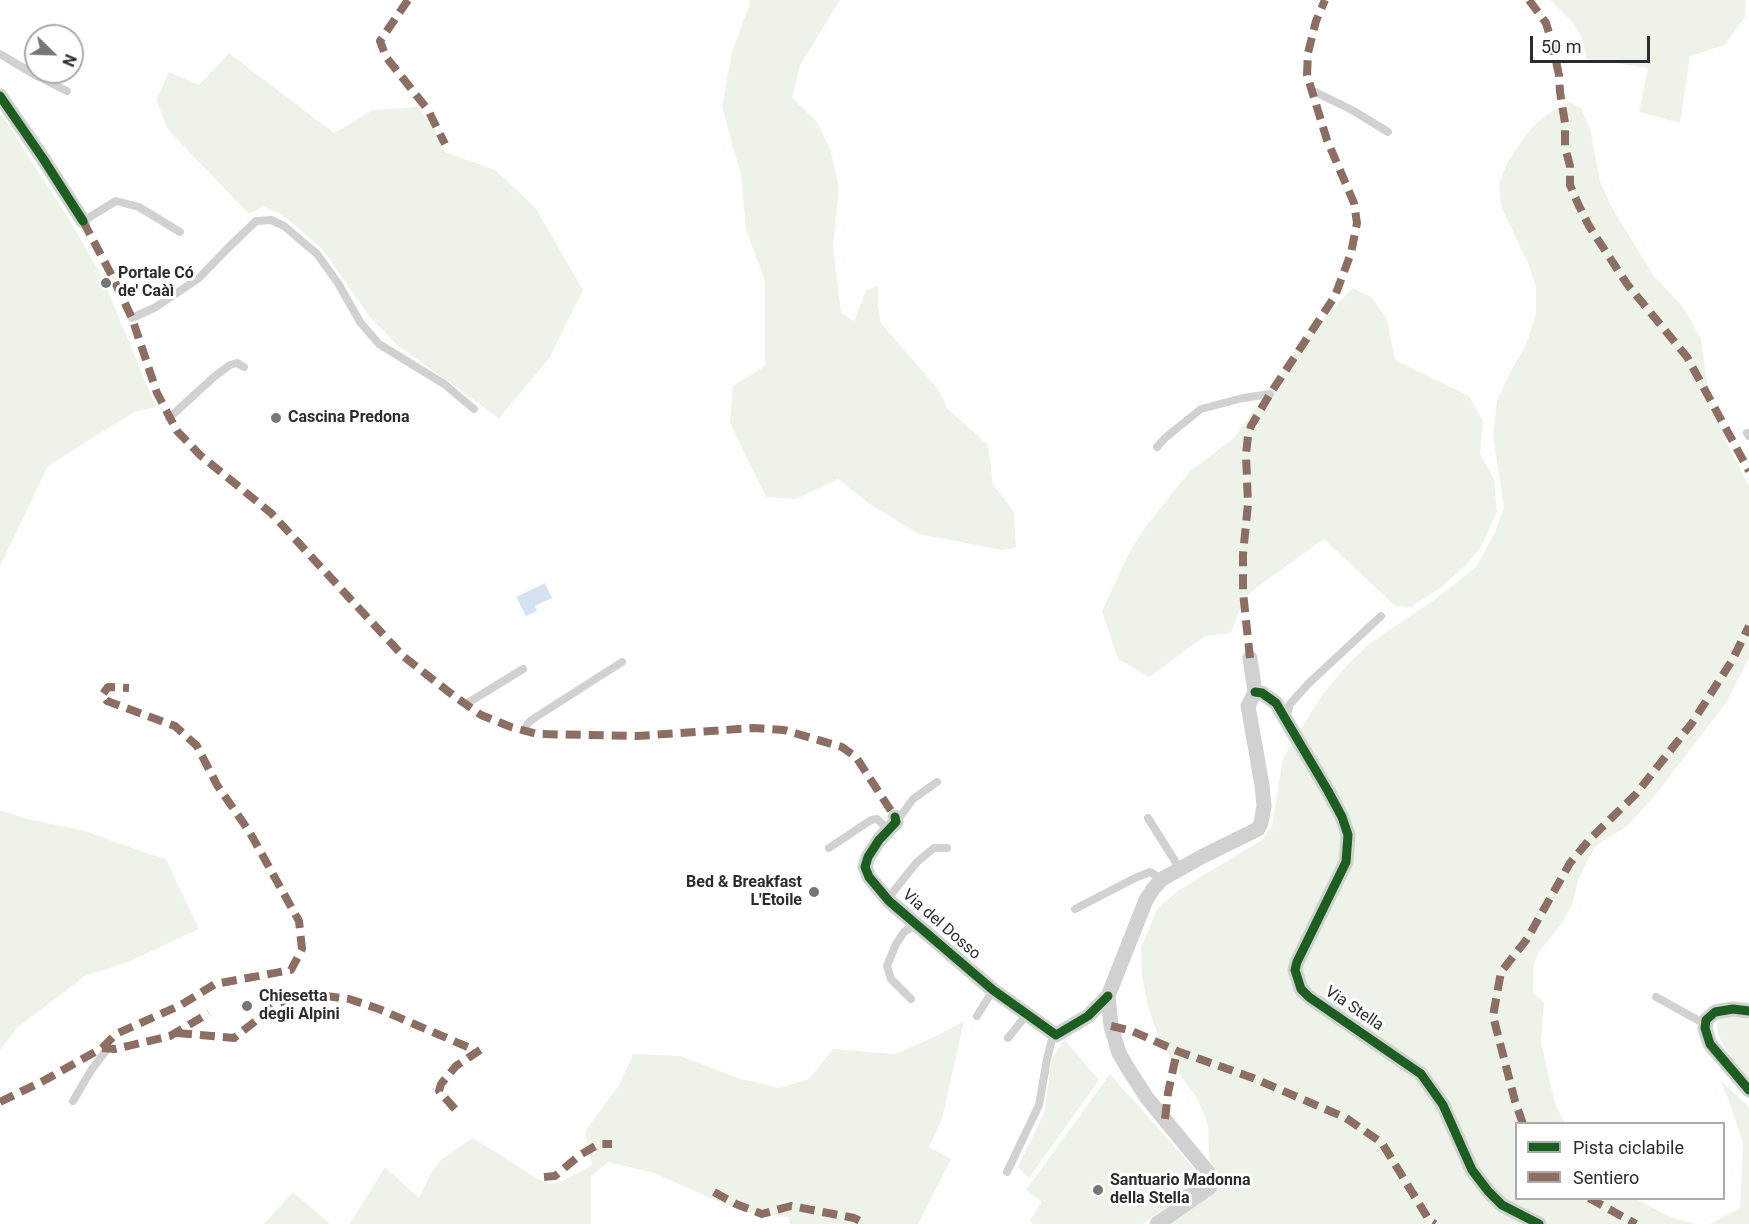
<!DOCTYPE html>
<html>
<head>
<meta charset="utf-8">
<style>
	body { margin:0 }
	#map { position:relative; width:1749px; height:1224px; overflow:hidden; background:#fff; font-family:Roboto,sans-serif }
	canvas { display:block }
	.legend { position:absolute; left:1515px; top:1122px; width:210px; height:78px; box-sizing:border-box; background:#fff; border:2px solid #ababab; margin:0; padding:8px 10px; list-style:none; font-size:18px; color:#2c2c2c }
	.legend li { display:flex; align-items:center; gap:12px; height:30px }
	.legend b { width:30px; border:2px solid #ababab }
	.north { position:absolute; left:24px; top:24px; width:60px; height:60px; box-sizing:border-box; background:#fff; border:2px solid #ababab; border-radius:50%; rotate:113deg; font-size:16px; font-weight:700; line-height:24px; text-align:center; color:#2c2c2c }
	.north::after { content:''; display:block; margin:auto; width:21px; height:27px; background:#767676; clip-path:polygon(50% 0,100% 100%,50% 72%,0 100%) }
	.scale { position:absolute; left:1530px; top:36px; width:120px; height:27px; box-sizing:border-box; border:3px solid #2c2c2c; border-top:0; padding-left:8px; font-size:18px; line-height:21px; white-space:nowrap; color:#2c2c2c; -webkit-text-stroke:4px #fff; paint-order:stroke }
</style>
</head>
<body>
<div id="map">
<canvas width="1749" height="1224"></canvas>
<ul class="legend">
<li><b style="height:8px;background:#1b5e20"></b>Pista ciclabile</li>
<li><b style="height:8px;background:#8d6e63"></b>Sentiero</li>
</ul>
<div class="north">N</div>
<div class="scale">50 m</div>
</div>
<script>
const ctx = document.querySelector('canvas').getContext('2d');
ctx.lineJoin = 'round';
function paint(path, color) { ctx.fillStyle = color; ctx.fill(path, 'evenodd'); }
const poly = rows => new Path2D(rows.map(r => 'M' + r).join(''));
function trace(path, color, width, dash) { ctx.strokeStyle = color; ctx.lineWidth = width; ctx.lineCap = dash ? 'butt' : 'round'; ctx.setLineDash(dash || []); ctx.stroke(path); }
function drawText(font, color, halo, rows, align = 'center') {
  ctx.font = font + ' Roboto,sans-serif'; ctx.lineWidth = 6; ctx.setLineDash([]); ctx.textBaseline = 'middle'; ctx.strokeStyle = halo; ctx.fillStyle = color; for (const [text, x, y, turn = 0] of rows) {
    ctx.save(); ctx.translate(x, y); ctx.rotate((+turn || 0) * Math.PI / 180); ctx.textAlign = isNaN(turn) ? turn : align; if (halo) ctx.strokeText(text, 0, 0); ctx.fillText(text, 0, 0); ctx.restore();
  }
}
const green = poly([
	[749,0,840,0,800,65,792,98,817,122,831,151,839,188,833,246,841,313,854,321,866,290,878,286,878,305,881,323,938,389,948,409,988,445,993,484,1014,512,1016,548,1002,550,919,534,871,505,838,479,796,499,766,497,730,423,733,386,765,366,765,281,746,230,741,175,722,107,732,52,750,3],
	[1550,0,1746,0,1745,17,1725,45,1690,56,1680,123,1639,112,1648,68,1587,59,1581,36,1574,24],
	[229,53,334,133,373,110,417,107,432,124,445,152,495,170,535,207,583,290,549,359,499,418,397,345,369,316,323,250,284,216,263,206,249,214,168,130,156,100,169,72,199,85],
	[1570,102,1581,108,1590,128,1600,181,1611,206,1654,276,1682,306,1701,338,1708,392,1727,444,1749,486,1749,658,1726,703,1653,798,1627,826,1596,846,1588,859,1578,881,1572,905,1563,922,1539,952,1534,963,1533,993,1544,1002,1541,1042,1555,1104,1565,1123,1516,1124,1516,1198,1636,1199,1672,1218,1697,1224,1164,1224,1218,1187,1209,1157,1208,1125,1197,1098,1182,1077,1159,1038,1149,1010,1142,978,1141,947,1157,909,1179,890,1262,840,1272,826,1283,758,1322,695,1348,664,1370,643,1434,600,1476,567,1495,532,1504,507,1493,436,1497,401,1509,374,1526,345,1536,314,1536,287,1529,266,1501,206,1499,183,1508,161,1533,126,1549,113],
	[2,115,72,224,102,277,156,407,134,412,48,466,0,566,0,116],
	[1353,288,1371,297,1387,319,1395,360,1469,396,1483,421,1480,453,1494,479,1497,512,1481,547,1466,565,1439,589,1411,607,1395,606,1324,539,1268,579,1244,598,1231,633,1205,636,1149,677,1118,659,1102,611,1130,551,1146,526,1190,471,1234,438,1304,338],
	[0,810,24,818,85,831,146,853,166,859,199,929,128,962,85,976,17,1028,0,1050],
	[1749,1011,1749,1083,1733,1062,1718,1035,1717,1024,1724,1012],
	[964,1021,942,1119,929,1147,951,1159,918,1224,790,1224,788,1217,759,1215,730,1207,654,1173,609,1162,591,1176,591,1224,350,1224,385,1167,419,1198,432,1171,441,1160,473,1138,536,1178,550,1184,564,1180,592,1165,585,1131,619,1085,633,1054,680,1056,738,1078,779,1088,809,1079,833,1049,895,1054,930,1039],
	[1064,1039,1099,1080,1029,1178,1018,1167,1044,1113,1052,1059],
	[1110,1074,1205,1181,1143,1224,1032,1224,1030,1220,1042,1202,1026,1190],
	[1720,1080,1749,1107,1749,1224,1710,1224,1740,1208,1743,1143,1728,1098],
	[293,1192,330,1224,264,1224]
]);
const water = poly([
	[545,583,552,598,535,606,537,611,526,616,516,597]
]);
const service = poly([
	[0,54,35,75,67,91],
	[1313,91,1352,110,1388,132],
	[83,221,116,201,139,207,180,232],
	[132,318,156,307,199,278,227,249,256,221,271,220,284,226,317,254,338,283,360,322,379,344,444,384,474,409],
	[169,418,215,376,230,365,237,363,244,367],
	[1747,433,1749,436],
	[1157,447,1165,438,1201,409,1243,398,1270,394],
	[466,704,523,669],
	[1286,718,1290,704,1308,684,1381,616],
	[524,731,528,723,536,717,622,662],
	[1148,818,1180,869],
	[897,821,913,799,937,782],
	[829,848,871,820,877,819,889,830],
	[889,901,893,892,917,862,934,848,947,848],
	[1075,909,1135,878,1150,872,1162,879],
	[1656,997,1705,1024],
	[911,999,891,979,887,966,896,944,904,932,917,924],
	[977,1016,993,990],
	[1008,1038,1027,1014],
	[73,1101,92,1069,108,1048],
	[1007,1172,1039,1105,1047,1059,1053,1035],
	[1179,1195,1197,1191]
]);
const minor = poly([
	[0,96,42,157,83,221],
	[1250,658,1255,692],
	[1255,692,1262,693,1276,703,1328,791,1342,817,1348,835,1346,862,1297,962,1295,970,1301,989,1309,997,1421,1074,1443,1105,1472,1170,1488,1191,1502,1205,1539,1224],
	[895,817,896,822,879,840,868,857,865,867,869,877,889,901,993,990,1056,1035,1088,1016,1108,996],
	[1749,1011,1733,1009,1715,1012,1706,1020,1705,1028,1710,1044,1749,1090],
	[1157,1224,1210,1187,1211,1178,1207,1171,1147,1098,1129,1070,1119,1053,1111,1026,1108,996,1146,900,1153,889,1162,879,1203,856,1258,829,1261,823,1264,806,1262,785,1248,706,1255,692]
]);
const quiet = poly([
	[408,0,380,41,386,57,428,110,445,144],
	[1529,0,1546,23,1552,43,1559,75,1560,92,1565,123,1565,147,1570,166,1570,185,1579,206,1589,226,1627,284,1687,357,1749,471],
	[83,221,112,276,132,318,157,393,177,431,200,455,271,513,403,656,454,696,481,715,511,727,537,734,637,736,754,728,784,730,842,747,856,757,895,817],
	[1250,658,1243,592,1243,554,1248,504,1246,455,1248,436,1251,426,1270,394,1335,296,1351,253,1357,223,1354,203,1327,140,1307,75,1308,53,1316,21,1325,0],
	[1111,1026,1132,1031,1177,1051,1253,1078,1346,1118,1382,1143,1429,1220,1435,1224],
	[177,1033,234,1038,277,1004,292,998,312,994,349,999,379,1009,470,1048,474,1054],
	[102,1048,116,1034,181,1005,215,984,291,970,302,949,299,921,249,831,217,785,197,746,175,726,107,701,102,695,108,687,129,688],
	[0,1102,45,1080,102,1048,115,1049,170,1036,209,1013],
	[455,1109,439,1091,441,1084,456,1066,486,1046],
	[1165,1119,1168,1093,1177,1051],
	[1523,1124,1515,1101,1493,1016,1501,972,1527,939,1570,863,1590,839,1636,794,1692,723,1733,659,1749,626],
	[544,1177,555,1176,580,1155,599,1144,612,1144],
	[714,1192,736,1204,762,1214,791,1206,854,1218,866,1224],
	[1589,1198,1636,1224]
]);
const cycleway = poly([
	[0,96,42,157,83,221],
	[1255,692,1262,693,1276,703,1328,791,1342,817,1348,835,1346,862,1297,962,1295,970,1301,989,1309,997,1421,1074,1443,1105,1472,1170,1488,1191,1502,1205,1539,1224],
	[895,817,896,822,879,840,868,857,865,867,869,877,889,901,993,990,1056,1035,1088,1016,1108,996],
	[1749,1011,1733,1009,1715,1012,1706,1020,1705,1028,1710,1044,1749,1090]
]);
const markers = [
	[106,283,6,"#767676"],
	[276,418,6,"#767676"],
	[814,892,6,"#767676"],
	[247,1006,6,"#767676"],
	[1098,1190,6,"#767676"]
];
const poiNames = [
	["Portale Có",118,274],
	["de' Caàì",118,292],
	["Cascina Predona",288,418],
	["Bed & Breakfast",802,883,"right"],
	["L'Etoile",802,901,"right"],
	["Chiesetta",259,997],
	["degli Alpini",259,1015],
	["Santuario Madonna",1110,1181],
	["della Stella",1110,1199]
];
const streetNames = [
	["Via del Dosso",941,925,41],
	["Via Stella",1354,1009,34]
];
paint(green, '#eef3ea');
paint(water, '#d5e3f1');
trace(service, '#d1d1d1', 8);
trace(minor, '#d1d1d1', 15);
trace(quiet, '#8d6e63', 8, [15, 8]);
trace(cycleway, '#1b5e20', 9);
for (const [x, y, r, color] of markers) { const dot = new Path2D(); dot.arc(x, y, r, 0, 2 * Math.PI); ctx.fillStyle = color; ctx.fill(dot); trace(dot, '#fff', 2); }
drawText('bold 16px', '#2c2c2c', '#fff', poiNames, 'left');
drawText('16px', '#2c2c2c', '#fff', streetNames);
</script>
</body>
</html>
